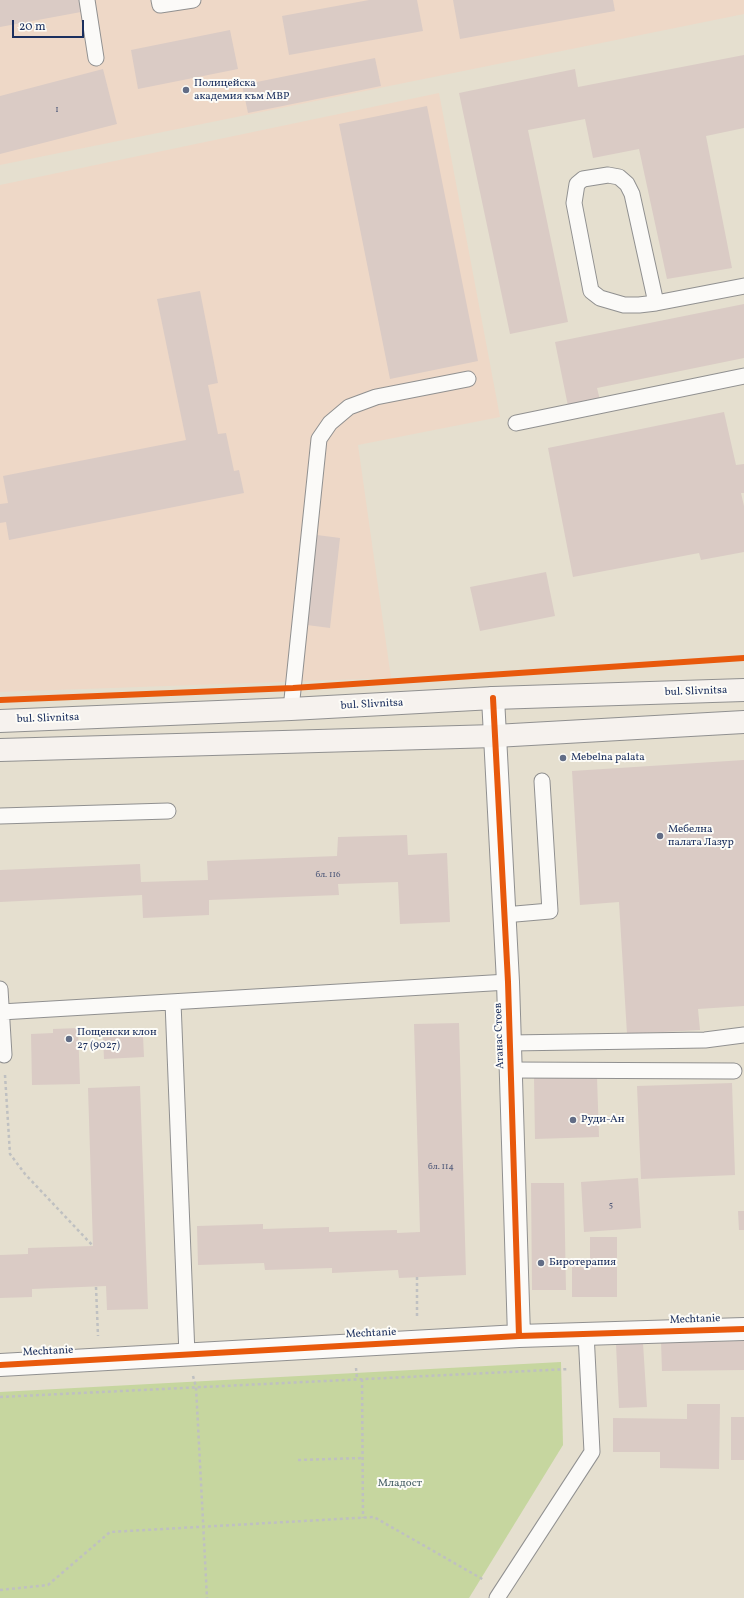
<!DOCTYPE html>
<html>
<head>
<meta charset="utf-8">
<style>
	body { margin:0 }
	#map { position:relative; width:744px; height:1598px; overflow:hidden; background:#e5dfcf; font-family:Vollkorn,serif }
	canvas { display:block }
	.scale { position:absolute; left:12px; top:20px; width:72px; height:18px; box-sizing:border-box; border:2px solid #1b2f5e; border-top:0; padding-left:5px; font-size:12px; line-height:14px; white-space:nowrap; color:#1b2f5e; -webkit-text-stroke:3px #fdfcf7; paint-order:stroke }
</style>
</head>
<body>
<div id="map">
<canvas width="744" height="1598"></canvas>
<div class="scale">20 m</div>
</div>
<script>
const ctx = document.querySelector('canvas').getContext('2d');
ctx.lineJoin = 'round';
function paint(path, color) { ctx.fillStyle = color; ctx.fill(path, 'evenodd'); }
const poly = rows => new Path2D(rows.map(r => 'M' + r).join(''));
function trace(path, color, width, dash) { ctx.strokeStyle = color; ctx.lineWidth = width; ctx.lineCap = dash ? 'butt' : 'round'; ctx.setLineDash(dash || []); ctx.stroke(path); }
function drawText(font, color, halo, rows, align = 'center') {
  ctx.font = font + ' Vollkorn,serif'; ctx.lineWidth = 4; ctx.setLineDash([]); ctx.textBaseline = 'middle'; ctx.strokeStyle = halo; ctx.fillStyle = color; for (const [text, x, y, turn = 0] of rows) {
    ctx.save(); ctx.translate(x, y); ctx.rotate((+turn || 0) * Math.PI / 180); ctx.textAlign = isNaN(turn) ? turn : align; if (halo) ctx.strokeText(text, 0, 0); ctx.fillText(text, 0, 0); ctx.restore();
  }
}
const built = poly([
	[0,0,744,0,744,14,0,165],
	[439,93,500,417,358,445,391,678,0,692,0,185]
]);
const green = poly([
	[561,1362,563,1445,469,1598,0,1598,0,1392]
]);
const building = poly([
	[0,0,79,0,81,12,0,27],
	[369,0,417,0,423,31,289,55,282,16],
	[453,0,613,0,615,11,460,39],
	[230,30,238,69,138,89,131,50],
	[744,55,744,128,706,136,732,268,667,279,639,149,593,158,585,119,528,130,568,322,510,334,459,93,575,69,578,87],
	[375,58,381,86,248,113,242,85],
	[103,69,117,124,0,154,0,96],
	[427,106,478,361,390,379,339,124],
	[200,291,218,383,208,385,218,434,226,433,234,471,239,470,244,493,9,540,6,522,0,523,0,504,8,503,3,476,186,440,157,299],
	[744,304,744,358,597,388,600,400,568,406,555,342],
	[724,412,736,465,744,464,744,493,741,493,744,506,744,552,701,560,699,553,573,577,548,448],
	[317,535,340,538,330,628,307,625],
	[546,572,555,616,480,631,470,587],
	[744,760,744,1006,698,1009,700,1030,627,1034,619,902,580,905,572,771],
	[407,835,408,855,447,853,450,922,400,924,398,882,338,884,339,895,209,900,209,915,143,918,142,895,0,902,0,870,140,864,141,882,208,880,207,861,337,856,338,837],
	[459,1023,466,1275,399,1278,398,1270,332,1273,332,1268,265,1270,264,1263,198,1265,197,1226,263,1224,263,1229,329,1227,329,1232,397,1230,397,1233,420,1232,414,1024],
	[78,1028,80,1084,32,1085,31,1034,53,1033,53,1029],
	[143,1036,144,1057,104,1059,103,1037],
	[597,1077,599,1137,535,1139,534,1078],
	[732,1083,735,1175,641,1179,637,1086],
	[140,1086,148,1309,107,1310,106,1286,32,1289,32,1297,0,1298,0,1255,28,1254,28,1248,93,1246,88,1088],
	[638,1178,641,1228,584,1232,581,1182],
	[531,1183,564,1183,566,1290,532,1290],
	[738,1211,744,1211,744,1230,739,1230],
	[590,1237,617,1237,617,1297,572,1297,572,1259,590,1259],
	[744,1341,744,1370,662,1371,661,1342],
	[643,1343,647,1407,619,1408,616,1344],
	[687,1404,720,1404,719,1469,660,1468,660,1452,613,1452,613,1418,687,1419],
	[731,1417,744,1417,744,1460,731,1460]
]);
const path = poly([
	[5,1075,10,1154,25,1174,93,1246],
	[417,1277,417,1319],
	[96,1287,98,1336],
	[356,1368,357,1379],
	[193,1376,196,1387,207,1598],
	[362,1379,363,1518],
	[0,1397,569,1369],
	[298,1460,363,1458],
	[0,1590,48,1585,110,1532,374,1517,484,1580]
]);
const lane = poly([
	[87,0,96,58],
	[159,0,160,5,193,0],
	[656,303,632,194,627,184,619,177,608,175,583,179,577,184,574,203,591,291,600,298,624,305,639,305,656,303,744,286],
	[516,423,744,376],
	[291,709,319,439,330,423,349,407,376,397,468,379],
	[0,816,168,811],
	[504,915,550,911,542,781],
	[0,989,4,1055],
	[173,1002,187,1355],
	[1,1012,508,982],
	[510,1043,705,1040,744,1035],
	[511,1070,734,1071],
	[497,1598,592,1452,586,1333]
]);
const street = poly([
	[493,698,508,982,519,1336],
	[0,1365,519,1336,744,1329]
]);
const secondary = poly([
	[0,721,291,709,493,698,744,690],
	[0,750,495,736,744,722]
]);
const cycleway = poly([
	[493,698,508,982,519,1336],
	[0,700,293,688,744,658],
	[0,1365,519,1336,744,1329]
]);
const markers = [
	[186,90,4,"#626d86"],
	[563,758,4,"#626d86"],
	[660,836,4,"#626d86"],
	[69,1039,4,"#626d86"],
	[573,1120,4,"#626d86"],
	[541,1263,4,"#626d86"]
];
const numberNames = [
	["1",57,110],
	["бл. 116",328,875],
	["бл. 114",441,1167],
	["5",611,1205]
];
const poiNames = [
	["Полицейска",194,84],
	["академия към МВР",194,97],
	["Mebelna palata",571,758],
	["Мебелна",668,830],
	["палата Лазур",668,843],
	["Пощенски клон",77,1033],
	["27 (9027)",77,1046],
	["Руди-Ан",581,1120],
	["Биротерапия",549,1263]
];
const streetNames = [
	["bul. Slivnitsa",696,692,-2],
	["bul. Slivnitsa",372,705,-3],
	["bul. Slivnitsa",48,719,-2],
	["Атанас Стоев",500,1036,-92],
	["Mechtanie",695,1320,-2],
	["Mechtanie",371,1334,-3],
	["Mechtanie",48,1352,-3]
];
const parkNames = [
	["Младост",400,1484]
];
paint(built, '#eed8c7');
paint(green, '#c6d69f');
paint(building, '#dacbc5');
trace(lane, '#909090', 17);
trace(street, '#909090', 24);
trace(secondary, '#909090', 24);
trace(path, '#bfc0c1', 2.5, [3, 3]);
trace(lane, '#fbfaf8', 15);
trace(street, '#fbfaf8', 22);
trace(secondary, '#f6f2ee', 22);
trace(cycleway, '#e8590c', 6);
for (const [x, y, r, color] of markers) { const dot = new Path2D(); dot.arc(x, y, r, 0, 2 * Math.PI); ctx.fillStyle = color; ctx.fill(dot); trace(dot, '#fdfcf7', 1.5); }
drawText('9px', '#4c5778', null, numberNames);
drawText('11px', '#1b2f5e', '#fdfcf7', poiNames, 'left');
drawText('11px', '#1b2f5e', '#fdfcf7', streetNames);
drawText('11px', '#465f66', '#fdfcf7', parkNames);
</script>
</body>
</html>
